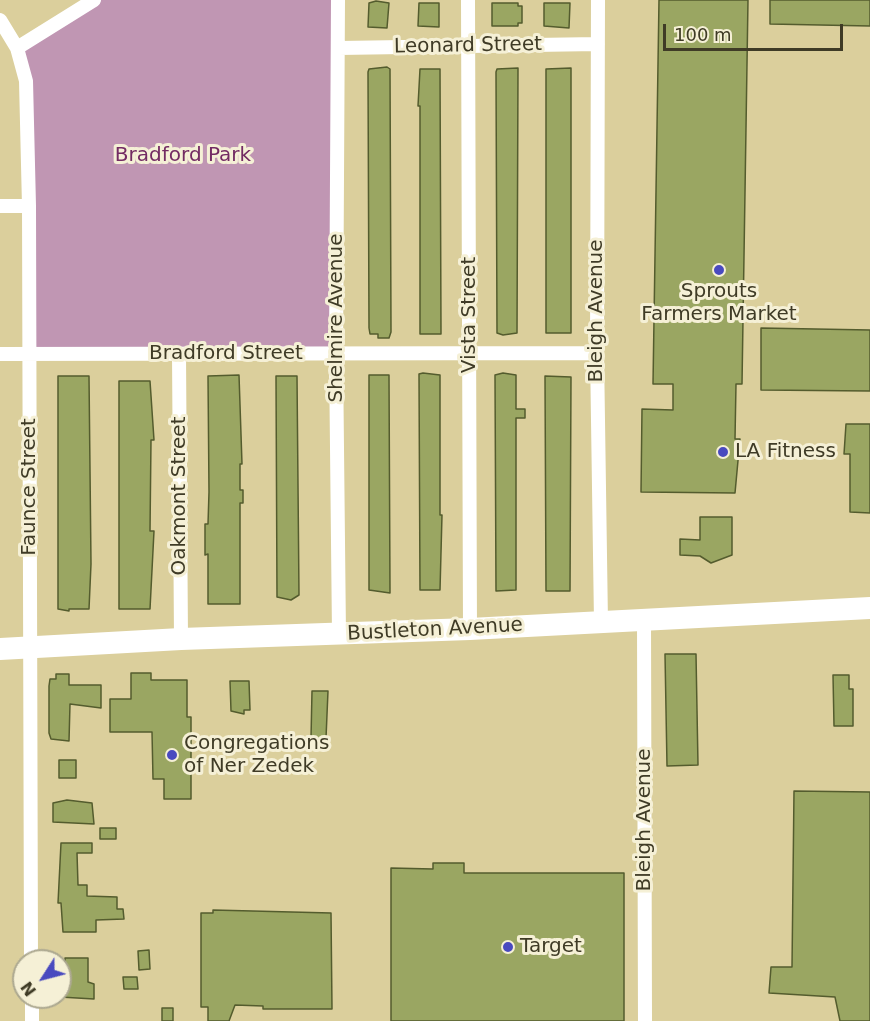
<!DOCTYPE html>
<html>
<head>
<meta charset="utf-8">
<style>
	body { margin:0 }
	#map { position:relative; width:870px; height:1021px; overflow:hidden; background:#dbcf9c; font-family:"DejaVu Sans",sans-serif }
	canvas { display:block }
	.north { position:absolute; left:12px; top:949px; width:60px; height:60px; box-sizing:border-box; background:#f5f0d6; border:2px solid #aca890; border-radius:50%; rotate:234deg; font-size:16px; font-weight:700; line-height:24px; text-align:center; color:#3f3b26 }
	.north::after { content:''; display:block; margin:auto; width:21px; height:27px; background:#494abf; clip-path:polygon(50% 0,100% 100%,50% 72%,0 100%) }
	.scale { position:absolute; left:663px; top:24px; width:180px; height:27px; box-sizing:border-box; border:3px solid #3f3b26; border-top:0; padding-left:8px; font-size:18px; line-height:21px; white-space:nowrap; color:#3f3b26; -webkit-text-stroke:4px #f5f0d6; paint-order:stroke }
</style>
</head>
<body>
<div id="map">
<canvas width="870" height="1021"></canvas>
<div class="north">N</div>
<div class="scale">100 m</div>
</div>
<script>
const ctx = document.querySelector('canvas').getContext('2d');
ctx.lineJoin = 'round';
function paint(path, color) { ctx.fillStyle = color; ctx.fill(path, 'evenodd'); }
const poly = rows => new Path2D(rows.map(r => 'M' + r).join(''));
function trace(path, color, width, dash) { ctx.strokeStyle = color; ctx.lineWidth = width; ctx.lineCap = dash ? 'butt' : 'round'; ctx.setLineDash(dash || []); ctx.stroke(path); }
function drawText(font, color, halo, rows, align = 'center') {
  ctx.font = font + ' "DejaVu Sans",sans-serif'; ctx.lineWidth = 6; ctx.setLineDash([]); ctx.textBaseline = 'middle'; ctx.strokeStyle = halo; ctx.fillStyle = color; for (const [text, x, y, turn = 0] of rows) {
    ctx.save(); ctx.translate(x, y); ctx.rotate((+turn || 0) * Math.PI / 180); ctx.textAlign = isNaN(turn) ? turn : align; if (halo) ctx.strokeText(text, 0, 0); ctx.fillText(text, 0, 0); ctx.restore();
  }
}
const green = poly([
	[94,0,338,0,336,354,30,354,29,206,17,48]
]);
const building = poly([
	[659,0,748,0,742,384,736,384,735,439,740,439,735,493,641,492,642,409,673,410,673,384,653,384,659,0],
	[770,0,870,0,870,26,770,24,770,0],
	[376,1,389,3,387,28,368,27,369,3,376,1],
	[419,3,439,3,439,27,418,26,419,3],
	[492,3,518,3,518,6,522,6,522,23,518,23,518,26,492,26,492,3],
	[544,3,570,3,569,28,544,26,544,3],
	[387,67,390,69,391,332,389,338,378,338,378,334,370,334,369,328,368,72,369,69,387,67],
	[518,68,517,333,503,335,497,333,496,72,497,69,518,68],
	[571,68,571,333,546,333,546,69,571,68],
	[420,69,440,69,441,334,420,334,420,106,418,106,420,69],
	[761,328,870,330,870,391,761,390,761,328],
	[423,373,440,375,440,515,442,515,440,590,420,590,419,374,423,373],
	[503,373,516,375,516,409,525,409,525,418,516,418,516,590,496,591,495,375,503,373],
	[239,375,242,464,240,464,240,490,243,490,243,503,240,503,240,604,208,604,208,554,205,555,205,524,208,524,209,492,208,376,239,375],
	[369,375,389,375,390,593,369,590,369,375],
	[58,376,89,376,91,564,89,609,69,609,69,611,58,609,58,376],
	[276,376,297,376,299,595,291,600,277,597,276,376],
	[545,376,571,377,570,591,546,591,545,376],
	[119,381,150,381,154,440,151,440,150,531,154,531,150,609,119,609,119,381],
	[846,424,870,424,870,513,850,512,850,454,844,454,846,424],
	[700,517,732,517,732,555,711,563,700,556,680,555,680,539,700,540,700,517],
	[665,654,696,654,698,765,667,766,665,654],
	[131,673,151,673,151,680,187,680,187,717,191,717,191,799,164,799,164,779,153,779,152,732,110,732,110,699,131,699,131,673],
	[56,674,69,674,69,685,101,685,101,708,70,704,69,741,51,739,49,733,49,686,50,679,56,679,56,674],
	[833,675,849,675,849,689,853,689,853,726,834,726,833,675],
	[230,681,249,681,250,710,244,710,244,714,231,711,230,681],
	[312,691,328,691,326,738,311,738,312,691],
	[59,760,76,760,76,778,59,778,59,760],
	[794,791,870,792,870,1021,840,1021,835,997,769,993,771,967,792,967,794,791],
	[67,800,92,803,94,824,53,822,53,803,67,800],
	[100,828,116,828,116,839,100,839,100,828],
	[61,843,92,843,92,853,77,853,78,885,87,885,87,896,117,897,117,909,123,909,124,919,96,920,96,932,63,932,61,903,58,903,61,843],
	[433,863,464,863,464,873,624,873,624,1021,391,1021,391,868,433,869,433,863],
	[213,910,331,913,332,1009,263,1009,263,1006,235,1005,229,1021,208,1021,208,1007,201,1007,201,913,213,913,213,910],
	[149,950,150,969,139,970,138,951,149,950],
	[65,958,88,958,88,982,94,984,94,999,60,997,60,985,65,983,65,958],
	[123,977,137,977,138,989,124,989,123,977],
	[162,1008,173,1008,173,1021,162,1021,162,1008]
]);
const minor = poly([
	[338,0,336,354,339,635],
	[468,0,470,629],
	[598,0,597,353,601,622],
	[0,20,17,48,26,81,29,206,31,961],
	[17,48,94,0],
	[339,48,598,44],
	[0,206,29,206],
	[0,354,597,353],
	[179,354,181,639],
	[644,620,645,1021],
	[32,997,32,1021]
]);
const primary = poly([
	[0,649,181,639,470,629,870,608]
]);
const markers = [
	[719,270,6,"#494abf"],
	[723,452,6,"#494abf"],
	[172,755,6,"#494abf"],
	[508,947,6,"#494abf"]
];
const streetNames = [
	["Leonard Street",468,46,-1],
	["Bleigh Avenue",597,311,-90],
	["Vista Street",470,315,-90],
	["Shelmire Avenue",337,318,-90],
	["Bradford Street",226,354],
	["Faunce Street",30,487,-90],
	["Oakmont Street",180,496,-90],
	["Bustleton Avenue",435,630,-3],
	["Bleigh Avenue",645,820,-90]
];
const parkNames = [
	["Bradford Park",183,156]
];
const poiNames = [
	["Sprouts",719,292,"center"],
	["Farmers Market",719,315,"center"],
	["LA Fitness",735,452],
	["Congregations",184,744],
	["of Ner Zedek",184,767],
	["Target",520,947]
];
paint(green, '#c096b3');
paint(building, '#9aa662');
trace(building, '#545c2e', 1.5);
trace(minor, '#fff', 14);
trace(primary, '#fff', 22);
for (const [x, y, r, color] of markers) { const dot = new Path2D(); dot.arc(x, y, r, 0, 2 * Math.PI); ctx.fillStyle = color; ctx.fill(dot); trace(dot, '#f5f0d6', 2); }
drawText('20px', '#3f3b26', '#f5f0d6', streetNames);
drawText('20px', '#732b63', '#f5f0d6', parkNames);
drawText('20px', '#3f3b26', '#f5f0d6', poiNames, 'left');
</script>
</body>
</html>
